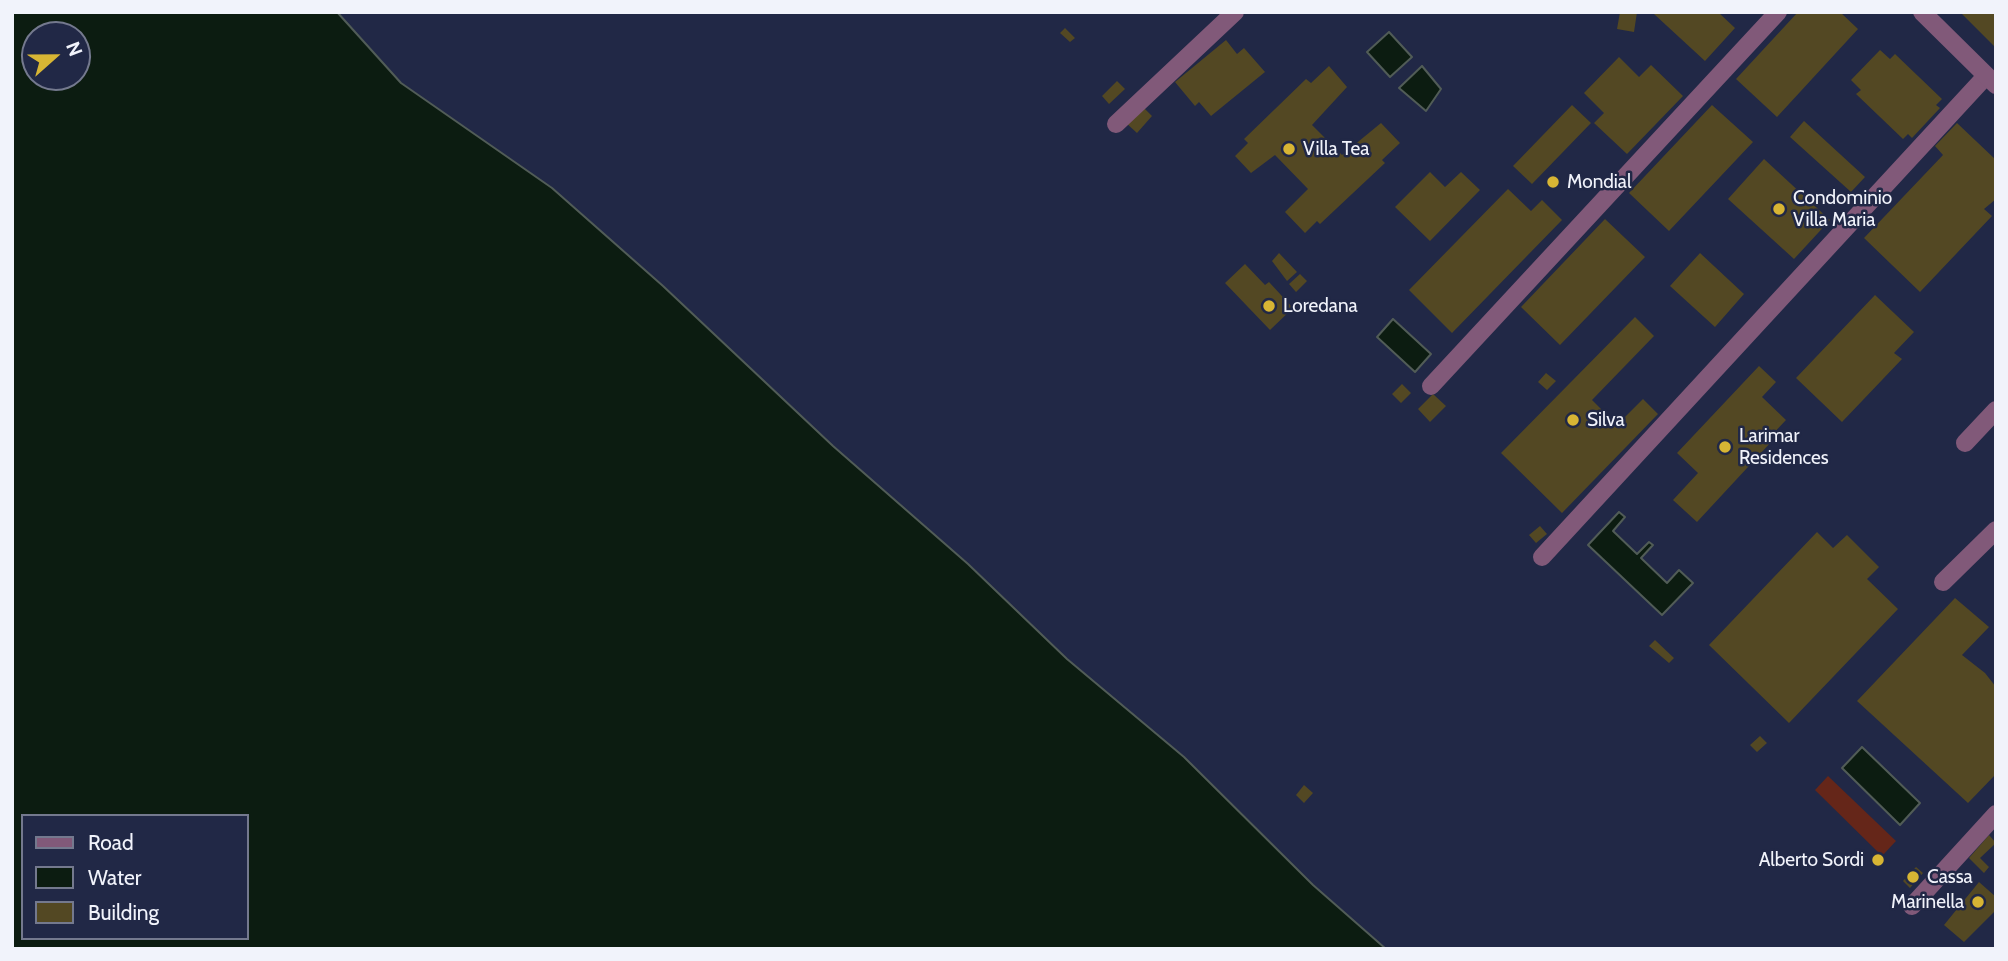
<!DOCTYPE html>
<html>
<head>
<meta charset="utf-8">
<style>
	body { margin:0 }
	#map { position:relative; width:2008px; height:961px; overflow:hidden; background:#212846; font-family:Cabin,sans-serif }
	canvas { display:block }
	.frame { position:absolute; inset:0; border:14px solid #f1f3fb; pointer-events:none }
	.legend { position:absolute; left:21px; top:814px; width:228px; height:126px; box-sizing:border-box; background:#212846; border:2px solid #74798e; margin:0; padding:9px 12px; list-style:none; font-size:21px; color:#f1f3fb }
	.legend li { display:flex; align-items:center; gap:14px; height:35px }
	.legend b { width:35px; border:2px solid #74798e }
	.north { position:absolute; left:21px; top:21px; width:70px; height:70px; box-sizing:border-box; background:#212846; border:2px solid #74798e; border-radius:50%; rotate:69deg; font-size:19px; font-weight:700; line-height:28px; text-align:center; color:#f1f3fb }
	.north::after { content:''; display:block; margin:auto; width:24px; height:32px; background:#d7b534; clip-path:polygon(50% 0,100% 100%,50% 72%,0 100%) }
</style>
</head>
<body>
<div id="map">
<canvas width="2008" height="961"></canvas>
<div class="frame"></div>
<ul class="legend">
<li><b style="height:9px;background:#815979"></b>Road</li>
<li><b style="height:19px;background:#0c1c11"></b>Water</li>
<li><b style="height:19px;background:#534823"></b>Building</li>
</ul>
<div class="north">N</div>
</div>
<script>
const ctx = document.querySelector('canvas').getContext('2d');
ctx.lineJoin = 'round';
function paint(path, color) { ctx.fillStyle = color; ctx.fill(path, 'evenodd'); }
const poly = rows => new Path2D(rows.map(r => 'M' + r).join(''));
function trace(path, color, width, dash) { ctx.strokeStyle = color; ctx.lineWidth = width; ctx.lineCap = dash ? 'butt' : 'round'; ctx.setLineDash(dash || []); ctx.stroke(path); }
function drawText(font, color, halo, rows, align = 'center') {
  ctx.font = font + ' Cabin,sans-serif'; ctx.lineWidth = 5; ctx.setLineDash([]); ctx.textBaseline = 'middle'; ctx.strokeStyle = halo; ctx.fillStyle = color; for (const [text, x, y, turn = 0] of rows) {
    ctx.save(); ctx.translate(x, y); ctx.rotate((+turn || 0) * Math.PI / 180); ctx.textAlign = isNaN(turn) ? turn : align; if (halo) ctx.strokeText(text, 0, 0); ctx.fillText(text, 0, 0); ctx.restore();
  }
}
const green = poly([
	[1828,776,1896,841,1882,856,1815,790]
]);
const water = poly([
	[12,12,337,12,401,83,552,188,663,286,833,446,968,564,1067,659,1184,757,1313,885,1386,949,12,949,12,12],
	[35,35,77,35,77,77,35,77,35,35],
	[23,816,247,816,247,938,23,938,23,816],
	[1389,32,1412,57,1390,77,1367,52,1389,32],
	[1422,66,1441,89,1426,111,1399,88,1422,66],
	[1393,319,1431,354,1415,372,1377,337,1393,319],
	[1619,512,1625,517,1613,531,1637,554,1649,542,1653,545,1641,558,1667,583,1679,570,1693,583,1662,615,1588,545,1619,512],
	[1862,747,1920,803,1900,825,1842,768,1862,747]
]);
const building = poly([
	[1620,12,1637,12,1634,32,1617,29],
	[1656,12,1718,12,1735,28,1705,61,1654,14],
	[1798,12,1840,12,1858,29,1777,117,1736,79],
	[1960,12,1996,12,1996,48],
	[1065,28,1075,38,1070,42,1060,33],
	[1226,40,1237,54,1244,48,1265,72,1211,116,1199,102,1195,106,1175,82],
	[1880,50,1890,59,1895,54,1942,99,1936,105,1940,108,1912,138,1908,134,1903,139,1856,94,1861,90,1851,80],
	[1619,57,1639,77,1651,65,1683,96,1627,154,1594,123,1604,113,1584,93],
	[1329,66,1347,87,1312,125,1342,155,1381,123,1400,143,1382,160,1385,163,1320,224,1317,221,1305,233,1285,212,1308,189,1275,155,1251,173,1235,156,1248,143,1244,139,1306,79,1311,83],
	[1117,81,1125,89,1109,104,1102,96],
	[1141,105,1152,116,1137,133,1125,122],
	[1572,105,1591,123,1532,184,1513,166],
	[1712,105,1753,142,1669,231,1629,193],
	[1804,121,1865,177,1851,192,1790,137],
	[1957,123,1996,160,1996,199,1984,209,1992,216,1920,292,1864,238,1943,155,1935,146],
	[1764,159,1830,220,1794,259,1728,199],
	[1430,172,1445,187,1461,172,1480,190,1430,241,1395,207],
	[1508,189,1531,211,1542,200,1562,220,1452,333,1409,290],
	[1605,219,1645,257,1560,345,1521,307],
	[1279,253,1297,272,1287,281,1272,261],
	[1700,253,1744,294,1715,327,1670,286],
	[1245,264,1265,285,1269,282,1293,308,1270,330,1225,283],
	[1300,274,1307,281,1296,292,1289,284],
	[1875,295,1914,332,1894,353,1902,359,1842,422,1796,378],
	[1635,317,1654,336,1592,400,1617,425,1643,399,1658,414,1562,513,1501,453],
	[1759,366,1776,382,1762,397,1786,420,1770,437,1773,440,1697,522,1673,500,1698,473,1677,453],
	[1546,373,1556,381,1547,390,1538,382],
	[1402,384,1411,393,1401,403,1392,394],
	[1433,394,1446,406,1430,422,1418,409],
	[1540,526,1547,534,1536,543,1529,535],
	[1817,532,1833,548,1847,535,1879,567,1867,579,1898,609,1789,723,1709,645],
	[1955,598,1989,627,1962,655,1985,673,1996,687,1996,774,1968,803,1857,701],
	[1655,640,1674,658,1669,663,1649,646],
	[1760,736,1767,743,1757,752,1750,745],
	[1304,785,1313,793,1304,803,1296,795],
	[1989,835,1996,843,1980,858,1989,867,1984,873,1969,858],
	[1916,867,1923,873,1910,888,1903,881],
	[1979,882,1996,897,1996,910,1964,942,1944,925]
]);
const lane = poly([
	[1116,124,1235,12],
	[1431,386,1778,12],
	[1965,443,1996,410],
	[1542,557,1986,76],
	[1943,582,1996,530],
	[1912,906,1996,814]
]);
const street = poly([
	[1922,12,1996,85]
]);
const markers = [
	[1289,149,7,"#d7b534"],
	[1553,182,7,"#d7b534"],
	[1779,209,7,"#d7b534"],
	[1269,306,7,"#d7b534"],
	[1573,420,7,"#d7b534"],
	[1725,447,7,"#d7b534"],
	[1878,860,7,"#d7b534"],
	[1913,877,7,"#d7b534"],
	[1978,902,7,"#d7b534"]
];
const poiNames = [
	["Villa Tea",1303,149],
	["Mondial",1567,182],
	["Condominio",1793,198],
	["Villa Maria",1793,220],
	["Loredana",1283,306],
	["Silva",1587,420],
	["Larimar",1739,436],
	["Residences",1739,458],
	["Alberto Sordi",1864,860,"right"],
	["Cassa",1927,877],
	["Marinella",1964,902,"right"]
];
paint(green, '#652619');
paint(water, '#0c1c11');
trace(water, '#515c57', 2);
paint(building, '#534823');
trace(lane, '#815979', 18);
trace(street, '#815979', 18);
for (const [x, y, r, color] of markers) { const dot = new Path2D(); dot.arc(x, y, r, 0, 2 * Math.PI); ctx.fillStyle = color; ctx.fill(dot); trace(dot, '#212846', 2.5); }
drawText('19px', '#f1f3fb', '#212846', poiNames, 'left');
</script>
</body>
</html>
